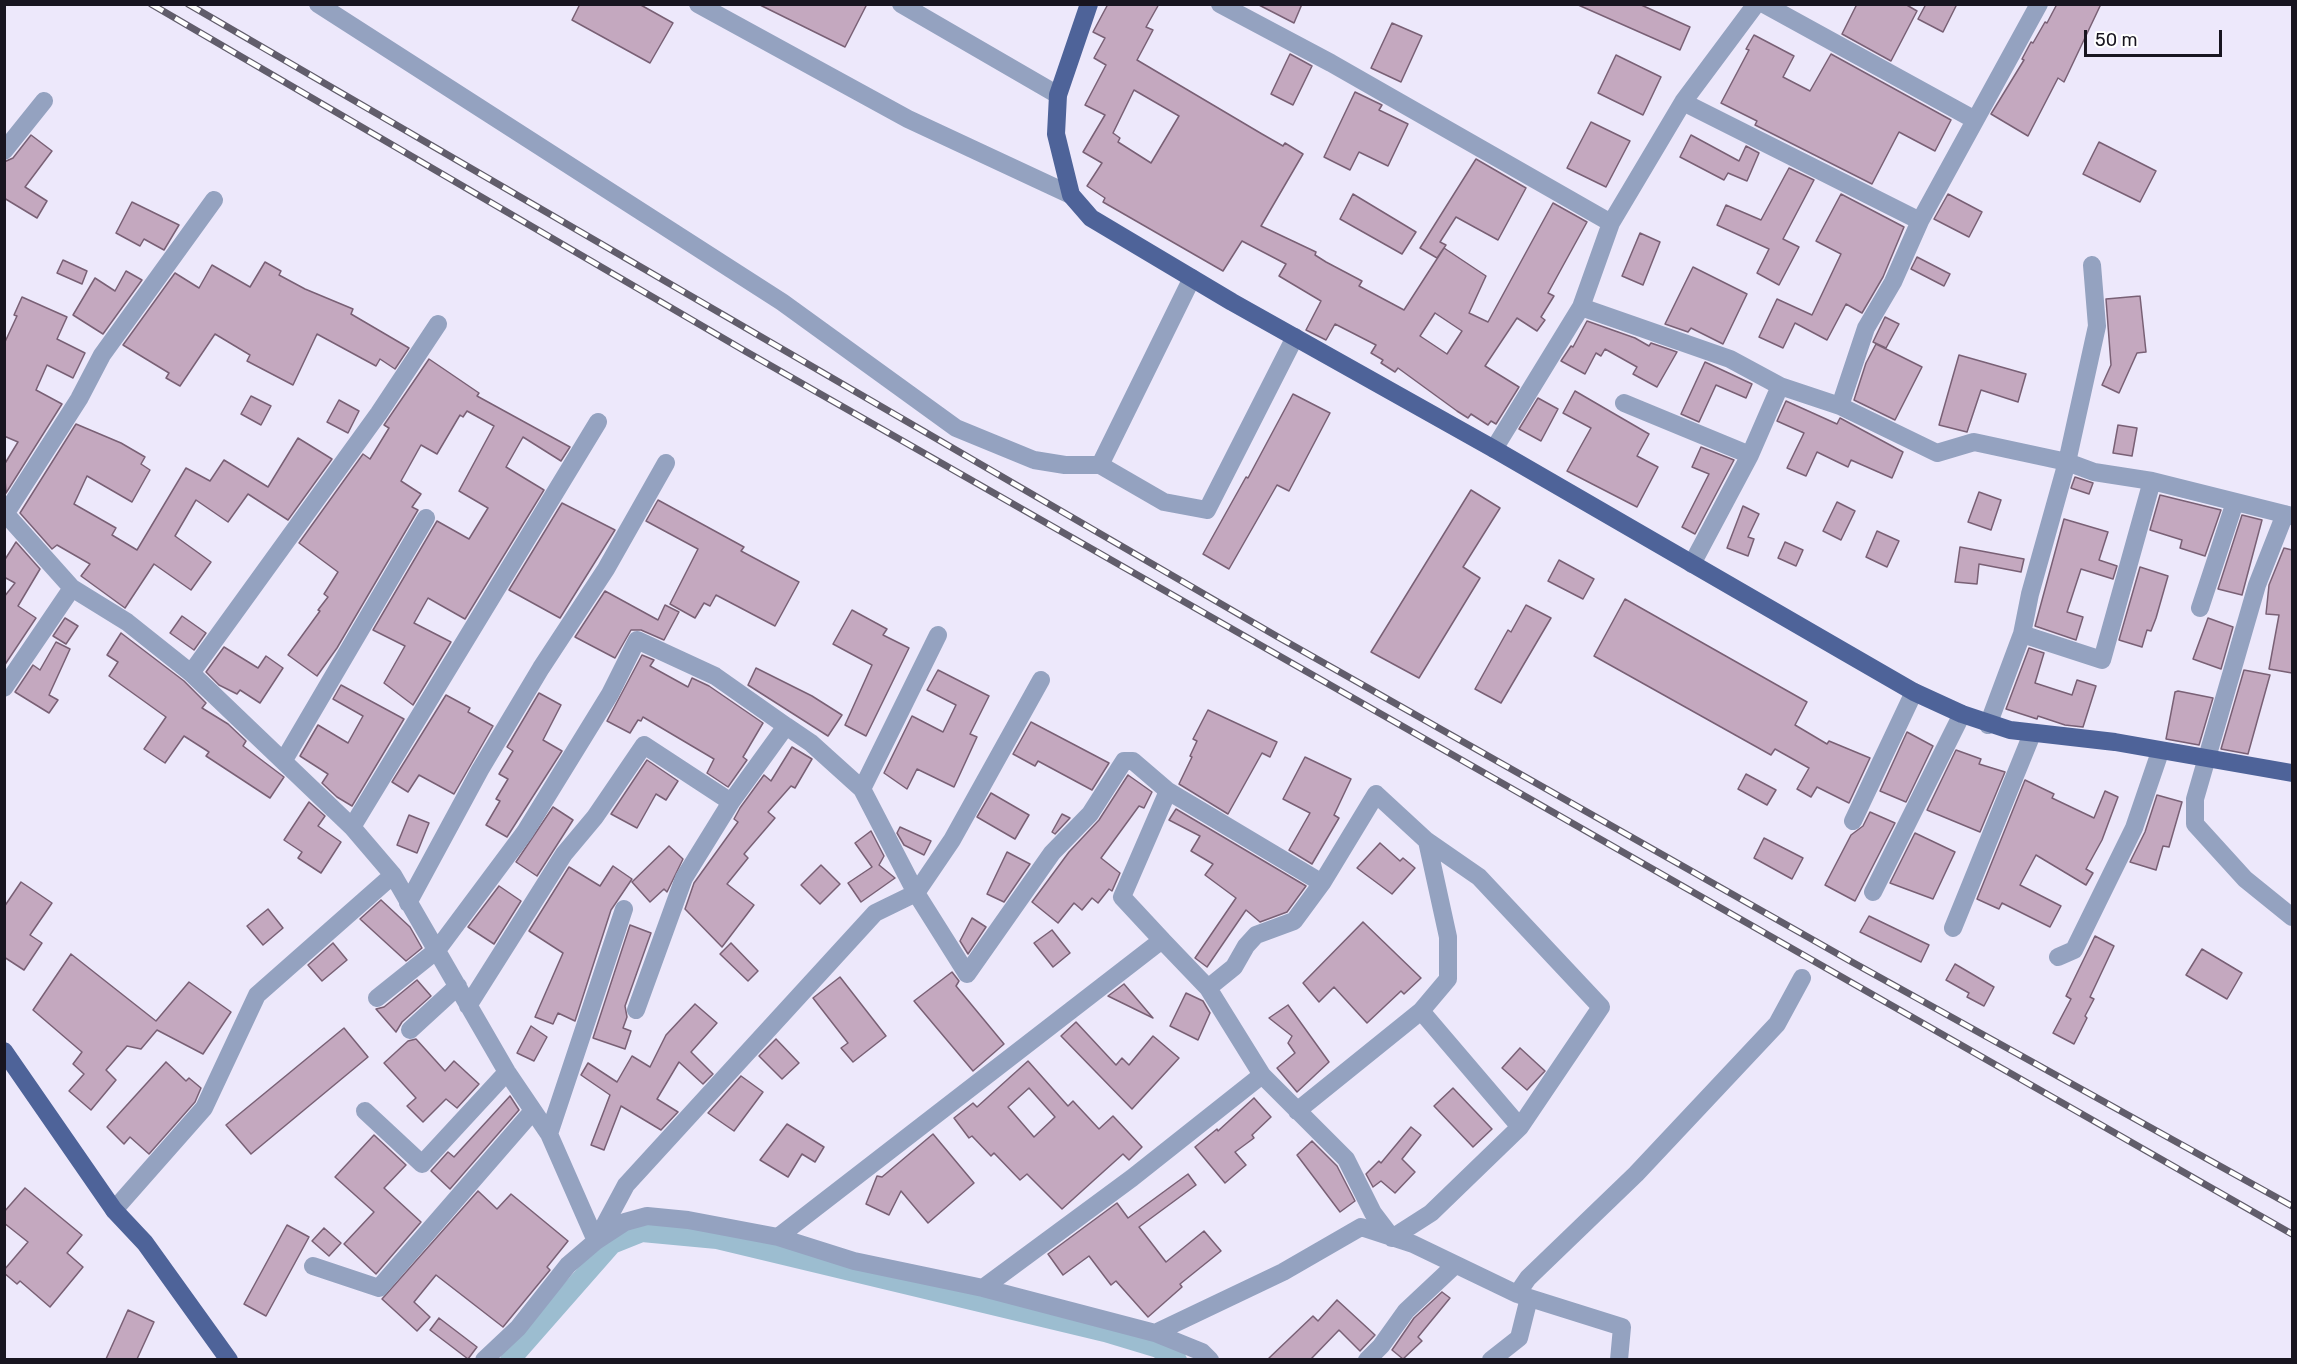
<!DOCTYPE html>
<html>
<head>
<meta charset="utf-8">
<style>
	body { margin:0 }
	#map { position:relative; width:2297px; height:1364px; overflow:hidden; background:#ede8fb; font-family:Rubik,sans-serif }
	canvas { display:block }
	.frame { position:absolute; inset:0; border:6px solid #181520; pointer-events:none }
	.scale { position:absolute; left:2084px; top:30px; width:138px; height:27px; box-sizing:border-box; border:3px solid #181520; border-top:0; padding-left:8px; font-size:18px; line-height:21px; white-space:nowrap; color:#181520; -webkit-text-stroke:4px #fff; paint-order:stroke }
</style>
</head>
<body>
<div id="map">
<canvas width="2297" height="1364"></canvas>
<div class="frame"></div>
<div class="scale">50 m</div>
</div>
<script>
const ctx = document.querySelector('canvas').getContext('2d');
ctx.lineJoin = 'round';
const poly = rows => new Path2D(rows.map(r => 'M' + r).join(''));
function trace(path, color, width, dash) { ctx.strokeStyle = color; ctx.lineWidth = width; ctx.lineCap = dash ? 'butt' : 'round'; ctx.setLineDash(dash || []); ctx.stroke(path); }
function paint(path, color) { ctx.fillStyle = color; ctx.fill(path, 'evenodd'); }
const canal = poly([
	[510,1360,612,1244,642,1232,717,1239,1105,1332,1158,1348,1177,1360]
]);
const building = poly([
	[580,4,639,4,673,23,650,63,572,20,580,4],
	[758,4,867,4,845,47,758,4],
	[1108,4,1159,4,1146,27,1153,30,1137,60,1262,134,1283,146,1285,143,1303,154,1261,226,1316,252,1315,255,1326,262,1362,281,1359,286,1404,310,1444,248,1486,276,1469,313,1488,322,1553,203,1587,222,1548,293,1554,296,1541,317,1545,320,1537,331,1517,318,1485,366,1519,387,1496,424,1491,421,1488,425,1471,414,1468,418,1457,411,1398,368,1395,372,1381,363,1383,360,1371,353,1376,345,1335,324,1326,340,1306,330,1321,301,1279,276,1286,264,1242,241,1223,271,1103,202,1105,198,1087,186,1102,163,1083,152,1105,115,1085,105,1106,65,1094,58,1105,38,1093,32,1108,4],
	[1134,90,1179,116,1151,163,1118,142,1120,138,1113,133,1134,90],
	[1435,313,1462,331,1447,354,1420,336,1435,313],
	[1257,4,1302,4,1294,23,1257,4],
	[1576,4,1639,4,1690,27,1680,50,1576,4],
	[1857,4,1905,4,1917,11,1891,61,1842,34,1857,4],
	[1926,4,1957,4,1943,32,1918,19,1926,4],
	[2057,4,2101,4,2064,82,2058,78,2028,136,1991,114,2024,60,2022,59,2031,42,2033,43,2045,22,2047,23,2057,4],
	[1392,23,1422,36,1401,82,1371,68,1392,23],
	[1754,35,1794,56,1783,77,1810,91,1831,54,1951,120,1935,151,1899,132,1872,184,1755,125,1757,121,1721,103,1749,50,1746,49,1754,35],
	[1290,54,1312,66,1293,105,1271,94,1290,54],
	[1616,55,1661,77,1643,115,1598,93,1616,55],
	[1355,92,1382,105,1379,110,1408,124,1388,166,1359,152,1350,170,1324,157,1355,92],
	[1591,122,1630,141,1606,187,1567,168,1591,122],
	[31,135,52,151,25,187,47,201,37,218,4,198,4,162,13,158,31,135],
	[1691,135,1739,161,1746,146,1759,153,1747,181,1728,173,1724,180,1680,157,1691,135],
	[2099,142,2156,171,2140,202,2083,174,2099,142],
	[1476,159,1526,188,1498,240,1456,217,1440,242,1446,245,1437,258,1420,248,1476,159],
	[1789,168,1814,180,1783,239,1799,247,1779,285,1757,273,1769,249,1717,225,1726,205,1761,220,1789,168],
	[1353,194,1416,232,1402,254,1340,219,1353,194],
	[1841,194,1904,227,1883,277,1862,313,1846,304,1827,340,1795,323,1783,348,1759,337,1777,299,1812,315,1841,254,1816,241,1841,194],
	[1948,194,1982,212,1969,237,1934,219,1948,194],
	[132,202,179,225,164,250,144,239,140,246,116,233,132,202],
	[1640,233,1660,242,1643,285,1622,276,1640,233],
	[1917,257,1950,274,1944,286,1911,269,1917,257],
	[63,260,87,271,82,284,57,273,63,260],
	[265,262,281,271,279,275,305,289,353,309,351,314,409,348,395,369,380,359,376,366,317,334,293,385,247,361,250,355,215,334,180,386,166,378,169,373,123,345,175,273,199,288,212,265,250,287,265,262],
	[1693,267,1747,294,1723,344,1691,328,1688,332,1665,324,1693,267],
	[126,271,142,280,103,334,73,315,95,278,115,291,126,271],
	[2140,296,2146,352,2137,353,2119,393,2102,385,2111,365,2106,299,2140,296],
	[22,297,67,317,57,339,85,353,73,378,47,365,36,390,62,404,6,493,4,465,18,442,4,436,4,344,17,316,14,315,22,297],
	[1885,317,1899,324,1886,348,1873,342,1885,317],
	[1587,321,1635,338,1649,346,1651,343,1677,352,1657,387,1633,374,1637,367,1605,349,1601,356,1596,353,1585,374,1561,361,1571,346,1573,347,1587,321],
	[1876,344,1922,367,1895,420,1854,400,1866,363,1876,344],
	[1959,355,2026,374,2018,402,1981,390,1967,432,1939,425,1959,355],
	[429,359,479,393,477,396,570,447,561,461,523,437,506,467,544,490,465,619,428,598,414,623,451,642,413,705,384,683,405,646,373,630,437,521,469,539,488,508,459,491,494,426,467,411,463,417,460,415,437,454,421,445,401,481,421,494,412,507,418,510,337,648,317,676,288,655,320,611,318,610,328,597,324,594,338,572,299,543,363,454,370,459,389,428,384,425,429,359],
	[1705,362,1752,384,1746,398,1716,385,1699,422,1681,414,1705,362],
	[1575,391,1649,434,1637,456,1658,467,1637,507,1567,471,1591,428,1563,413,1575,391],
	[1293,394,1330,413,1289,491,1277,485,1229,569,1203,554,1246,477,1248,478,1293,394],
	[251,396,271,406,261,425,241,414,251,396],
	[1538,398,1558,409,1541,441,1519,429,1538,398],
	[339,400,359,411,348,433,327,422,339,400],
	[1786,401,1837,424,1840,418,1903,452,1892,478,1851,460,1848,467,1817,452,1806,476,1787,468,1804,433,1777,421,1786,401],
	[76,424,121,443,145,457,141,464,150,470,132,502,87,476,74,504,116,528,112,535,137,550,186,468,210,481,224,460,268,487,298,438,332,459,288,520,248,494,228,522,196,500,175,536,211,562,191,590,154,564,125,608,81,576,90,564,57,545,52,549,20,513,76,424],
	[2118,425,2137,428,2132,456,2113,453,2118,425],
	[1701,447,1734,460,1695,534,1682,527,1709,474,1692,467,1701,447],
	[2075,477,2093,483,2089,494,2071,488,2075,477],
	[1471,490,1500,508,1463,567,1480,578,1419,678,1371,652,1471,490],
	[1979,492,2001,500,1991,530,1968,522,1979,492],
	[2160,495,2221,510,2205,556,2180,548,2182,540,2150,530,2160,495],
	[658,500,744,547,741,551,799,582,775,626,716,595,710,606,704,603,695,618,670,604,698,549,646,521,658,500],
	[1837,502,1855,511,1841,540,1823,531,1837,502],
	[562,503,615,530,560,618,509,590,562,503],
	[1743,506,1759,514,1748,537,1754,539,1748,556,1727,548,1743,506],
	[2242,515,2262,520,2242,595,2218,589,2242,515],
	[2064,519,2108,532,2099,560,2117,566,2113,579,2081,569,2067,612,2083,617,2076,640,2035,626,2064,519],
	[1877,531,1899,541,1887,567,1866,557,1877,531],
	[16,542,40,569,18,606,36,618,4,666,4,597,15,583,4,577,4,561,16,542],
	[1785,542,1803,550,1796,566,1778,558,1785,542],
	[1960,547,2024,559,2021,572,1979,564,1977,584,1955,582,1960,547],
	[2284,548,2292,550,2292,673,2269,669,2279,615,2266,614,2269,585,2284,548],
	[1559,560,1594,579,1583,599,1548,581,1559,560],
	[2140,567,2168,576,2156,618,2151,631,2147,630,2142,647,2119,640,2140,567],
	[605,591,658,620,665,605,679,612,664,640,641,630,631,630,615,658,575,637,605,591],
	[1625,599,1807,702,1795,725,1827,744,1829,741,1870,758,1849,803,1817,787,1811,797,1797,789,1809,768,1775,749,1771,755,1594,656,1625,599],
	[1526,605,1551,618,1501,703,1475,689,1508,630,1511,632,1526,605],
	[852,610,887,629,883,635,909,648,866,736,845,725,872,665,833,644,852,610],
	[182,616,206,633,194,650,170,633,182,616],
	[65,618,78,626,66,644,53,636,65,618],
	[2208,618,2233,627,2221,669,2193,659,2208,618],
	[121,633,184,681,206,703,202,708,228,724,246,741,243,746,284,777,270,798,206,756,209,752,184,736,165,763,144,749,166,717,109,676,118,662,107,655,121,633],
	[56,642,70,649,49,695,58,700,49,713,15,692,33,665,40,670,56,642],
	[224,647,258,668,266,656,283,668,260,703,240,690,237,694,219,685,206,672,224,647],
	[2029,648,2044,653,2035,683,2072,695,2077,680,2096,686,2083,727,2065,725,2038,716,2037,719,2006,709,2029,648],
	[642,655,654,660,650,666,688,687,692,678,709,686,763,723,743,757,747,760,728,787,707,773,714,759,643,717,641,721,638,720,630,733,607,721,642,655],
	[756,668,812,696,842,715,828,736,748,685,756,668],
	[938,670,989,696,970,734,977,737,954,787,917,769,907,789,884,773,912,716,943,732,956,705,927,690,938,670],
	[2244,670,2270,675,2248,754,2221,749,2244,670],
	[341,685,404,719,352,806,337,797,322,783,328,774,300,756,318,725,348,743,363,716,333,699,341,685],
	[2178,691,2213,698,2199,745,2166,739,2175,692,2178,691],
	[539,693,561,705,543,740,562,751,507,837,486,825,500,801,496,799,508,779,499,774,513,751,507,747,539,693],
	[446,695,470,708,468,712,493,726,454,794,419,775,408,792,392,782,446,695],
	[1208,710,1277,742,1270,757,1262,753,1228,814,1179,784,1192,757,1190,756,1197,741,1193,739,1208,710],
	[1031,722,1109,763,1092,790,1038,761,1035,766,1013,754,1031,722],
	[1907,732,1933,746,1906,802,1880,791,1907,732],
	[792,747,812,759,795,788,791,786,768,812,775,818,744,854,748,858,727,884,754,905,722,947,685,909,694,883,738,822,734,819,740,808,764,775,771,781,792,747],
	[1956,750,1981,759,1979,764,2005,772,1980,832,1927,810,1956,750],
	[1305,757,1351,779,1334,815,1339,818,1312,864,1289,850,1310,813,1283,799,1305,757],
	[647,760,678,781,666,800,656,794,637,828,611,814,647,760],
	[1746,774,1776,790,1767,805,1738,789,1746,774],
	[1128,775,1152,792,1144,808,1139,806,1101,858,1120,873,1112,891,1109,889,1098,903,1092,898,1082,910,1074,903,1058,923,1032,902,1069,852,1099,820,1128,775],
	[2025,780,2054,794,2052,798,2094,818,2105,791,2118,797,2102,840,2086,869,2093,873,2086,885,2036,855,2020,885,2061,906,2050,927,2002,903,1999,909,1977,899,2025,780],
	[991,793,1029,815,1015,839,977,817,991,793],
	[2157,795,2182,802,2169,847,2163,846,2156,870,2130,862,2145,832,2157,795],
	[309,802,325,816,318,826,341,842,321,873,298,858,302,852,284,840,309,802],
	[553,807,573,820,537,876,516,862,553,807],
	[1176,809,1306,886,1287,912,1260,922,1246,910,1207,967,1195,958,1236,898,1205,875,1213,864,1191,851,1200,836,1169,820,1176,809],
	[1870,812,1895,823,1855,901,1825,885,1851,835,1863,826,1870,812],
	[1062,814,1070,818,1055,834,1052,832,1062,814],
	[409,815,429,823,417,853,397,845,409,815],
	[900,827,931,841,924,855,904,845,897,833,900,827],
	[871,831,884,856,879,865,895,878,861,902,848,883,872,867,855,843,871,831],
	[1915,833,1955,852,1933,899,1890,883,1915,833],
	[1764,838,1803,858,1792,879,1754,858,1764,838],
	[1380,843,1400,861,1403,858,1415,868,1392,894,1357,868,1380,843],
	[669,846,683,859,667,892,664,889,650,902,632,882,669,846],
	[1007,852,1030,864,1004,902,987,894,1007,852],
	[821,865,840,884,820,904,801,885,821,865],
	[613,866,632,879,611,910,575,1021,558,1013,553,1024,535,1017,563,953,529,931,569,867,600,886,613,866],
	[21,882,52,903,30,935,42,943,24,970,4,957,4,907,21,882],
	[499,886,521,901,494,944,468,927,499,886],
	[381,900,410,927,422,948,406,961,360,919,381,900],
	[268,909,283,928,263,945,247,926,268,909],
	[1869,916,1929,945,1921,962,1860,932,1869,916],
	[972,918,986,927,968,954,960,941,972,918],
	[1363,922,1421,978,1404,994,1401,991,1367,1023,1334,987,1319,1002,1303,983,1363,922],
	[630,925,651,933,625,1006,627,1017,623,1028,631,1031,625,1049,593,1038,630,925],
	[1052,930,1070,953,1053,967,1034,943,1052,930],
	[2095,936,2114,946,2090,997,2094,999,2085,1016,2087,1018,2074,1044,2053,1033,2071,999,2066,996,2095,936],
	[333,943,347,960,322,981,308,965,333,943],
	[731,943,758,971,748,981,720,954,731,943],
	[2202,949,2242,973,2227,999,2186,975,2202,949],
	[71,954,156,1021,189,982,231,1012,203,1054,157,1030,141,1049,127,1046,106,1070,116,1080,91,1110,69,1091,84,1074,73,1064,82,1052,33,1010,71,954],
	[1955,964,1994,987,1984,1006,1967,997,1969,993,1946,980,1955,964],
	[952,972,959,981,956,986,1004,1044,973,1071,914,1001,952,972],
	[840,977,886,1036,853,1062,841,1048,848,1043,813,998,840,977],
	[417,980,431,996,402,1022,396,1032,376,1009,384,1007,417,980],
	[1124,984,1153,1018,1108,996,1124,984],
	[1186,993,1203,1001,1210,1013,1198,1040,1170,1026,1186,993],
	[695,1004,717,1023,691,1052,713,1074,703,1084,679,1062,657,1099,678,1112,661,1130,621,1106,604,1150,591,1145,610,1095,581,1075,588,1063,617,1082,632,1056,650,1067,666,1035,695,1004],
	[1288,1005,1329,1062,1297,1092,1277,1068,1295,1053,1288,1043,1292,1036,1269,1018,1288,1005],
	[1076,1022,1116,1065,1122,1058,1129,1065,1153,1036,1179,1058,1132,1109,1061,1036,1076,1022],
	[531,1026,547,1037,534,1061,517,1053,531,1026],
	[344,1028,368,1057,251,1154,226,1125,344,1028],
	[416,1039,445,1071,454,1061,479,1084,457,1108,446,1099,423,1122,407,1106,416,1098,384,1063,408,1041,416,1039],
	[776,1039,799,1063,782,1079,759,1056,776,1039],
	[1520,1048,1545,1071,1527,1090,1502,1068,1520,1048],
	[1028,1061,1068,1106,1073,1101,1099,1129,1113,1116,1142,1147,1129,1160,1123,1154,1062,1209,1027,1174,1020,1180,994,1153,991,1156,972,1136,969,1138,954,1118,973,1103,977,1107,1028,1061],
	[1029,1088,1055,1117,1034,1137,1008,1107,1029,1088],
	[166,1062,186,1081,189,1078,201,1088,195,1102,149,1154,130,1137,124,1144,107,1127,166,1062],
	[741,1076,763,1092,734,1131,708,1113,741,1076],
	[1453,1088,1492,1129,1473,1147,1434,1106,1453,1088],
	[510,1096,519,1110,450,1189,431,1171,448,1152,454,1157,510,1096],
	[1254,1098,1271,1117,1252,1135,1254,1138,1235,1152,1246,1165,1225,1183,1195,1147,1217,1129,1218,1131,1254,1098],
	[787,1124,824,1147,815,1162,802,1154,788,1177,760,1160,787,1124],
	[1411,1127,1421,1135,1402,1159,1415,1172,1395,1193,1381,1181,1373,1187,1366,1174,1379,1161,1381,1163,1411,1127],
	[933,1134,974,1183,928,1223,901,1191,889,1215,866,1204,877,1176,882,1177,933,1134],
	[374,1135,406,1165,384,1188,421,1222,376,1274,344,1244,374,1212,335,1177,374,1135],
	[1312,1141,1337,1166,1355,1201,1340,1212,1297,1155,1312,1141],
	[1188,1174,1196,1185,1139,1227,1166,1262,1204,1231,1221,1251,1180,1284,1182,1287,1148,1317,1116,1281,1111,1285,1089,1256,1063,1275,1048,1254,1117,1203,1128,1218,1188,1174],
	[25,1188,82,1235,67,1253,83,1267,50,1307,20,1281,17,1284,4,1273,4,1270,28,1242,4,1223,4,1212,25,1188],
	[478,1191,497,1209,511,1194,568,1241,547,1267,550,1270,503,1327,436,1275,414,1302,430,1317,417,1331,382,1299,478,1191],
	[287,1225,309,1237,266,1316,244,1304,287,1225],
	[324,1228,341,1243,329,1256,312,1241,324,1228],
	[1442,1292,1450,1298,1418,1337,1422,1341,1403,1359,1392,1350,1414,1318,1442,1292],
	[1337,1300,1375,1335,1360,1351,1339,1330,1311,1359,1268,1359,1313,1316,1318,1321,1337,1300],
	[128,1310,154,1322,137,1359,106,1359,128,1310],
	[439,1318,477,1347,468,1359,430,1330,439,1318]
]);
const minor = poly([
	[318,4,782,302,956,428,1034,460,1065,465,1100,465,1192,278],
	[698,4,908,119,1071,195],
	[901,4,1058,95],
	[1220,4,1331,63,1611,223],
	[1764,4,1975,120],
	[1683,102,1920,221,2039,4],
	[4,151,44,101],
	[1581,307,1730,359,1780,386,1840,406,1937,453,1974,442,2067,462,2094,472,2152,481,2292,516],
	[1624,403,1750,455],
	[1840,406,1866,328,1893,282,1920,221],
	[1494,449,1581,307,1611,223,1683,102,1756,4],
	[1100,465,1164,502,1207,510,1295,337],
	[4,512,72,588,127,622,191,673,352,827,393,875,507,1072,549,1134,596,1241,626,1185,875,913,916,893,952,840,1041,680],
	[6,513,79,399,102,355,214,200],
	[2285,514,2257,585,2195,799,2195,824,2245,879,2292,917],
	[1692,564,1750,455,1780,386],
	[2200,608,2235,502],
	[2022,634,2102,660,2152,481],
	[191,673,379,413,438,324],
	[4,688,72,588],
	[1988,725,2022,634,2030,594,2067,462,2097,326,2092,265],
	[284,760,426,518],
	[1168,791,1322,883,1376,794,1427,841,1479,877,1601,1007,1520,1127,1431,1213,1392,1238,1373,1213,1346,1159,1262,1075],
	[1853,821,1914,692],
	[352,827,598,422],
	[1873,892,1962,714],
	[408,903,480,770,541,668,606,569,666,463],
	[1953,928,2032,734],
	[2058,957,2074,950,2134,828,2160,752],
	[1208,988,1234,967,1246,946,1256,935,1294,921,1322,883],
	[377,998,437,950,525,832,610,694,637,640,715,676,786,726],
	[468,1006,564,854,595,817,644,745,731,802],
	[636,1010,684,878,731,802,786,726,811,743,862,789],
	[1421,1011,1520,1127],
	[410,1030,458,986],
	[365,1111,422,1164,507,1072],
	[1297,1111,1421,1011,1448,979,1448,937,1427,841],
	[549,1134,624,909],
	[114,1210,204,1108,257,995,393,875],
	[778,1237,1162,940,1122,897,1168,791,1133,761,1124,761,1090,814,1052,853,967,974,916,893,862,789,938,635],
	[313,1266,379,1288,532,1112],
	[983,1288,1132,1178,1262,1075,1208,988,1162,940],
	[1517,1294,1622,1327,1619,1360],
	[1155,1333,1202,1352,1210,1360],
	[484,1360,518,1328,568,1265,596,1241,625,1222,647,1216,688,1220,778,1237,854,1261,983,1288,1155,1333,1283,1272,1361,1227,1413,1244,1517,1294,1528,1278,1636,1174,1777,1024,1802,978],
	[1367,1360,1381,1346,1406,1311,1454,1266],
	[1491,1360,1519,1338,1529,1298]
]);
const major = poly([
	[1089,4,1058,95,1056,134,1071,195,1091,218,1232,302,1494,449,1843,651,1914,692,1962,714,2010,730,2115,742,2292,773],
	[4,1051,114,1210,145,1243,229,1360]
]);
const rail = poly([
	[151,4,745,351,2292,1234],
	[188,4,1278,637,1852,962,2292,1206]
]);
trace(canal, '#9cbdd0', 20);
paint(building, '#c4a8bf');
trace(building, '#796075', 1.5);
trace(minor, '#94a2c0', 18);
trace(major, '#4e6399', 18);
trace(rail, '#615d6b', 7);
trace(rail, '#fff', 4.5, [14]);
</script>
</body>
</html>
